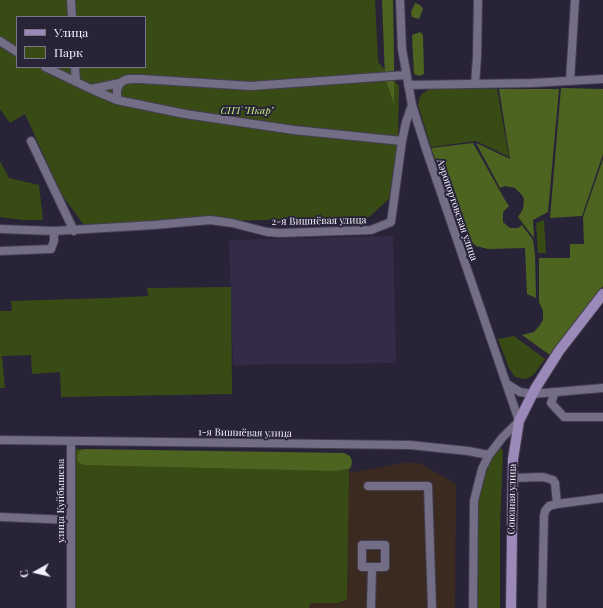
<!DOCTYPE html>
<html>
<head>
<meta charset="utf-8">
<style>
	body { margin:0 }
	#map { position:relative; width:603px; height:608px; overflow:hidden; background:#292338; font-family:"Playfair Display",serif }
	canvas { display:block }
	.legend { position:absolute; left:16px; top:16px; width:130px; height:52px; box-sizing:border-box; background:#292338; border:1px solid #7a7587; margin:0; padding:5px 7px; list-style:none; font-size:12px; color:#f4f1fd }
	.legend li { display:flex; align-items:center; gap:8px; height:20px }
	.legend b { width:20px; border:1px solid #7a7587 }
	.north { position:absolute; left:16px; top:552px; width:40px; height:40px; -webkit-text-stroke:3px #292338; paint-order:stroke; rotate:262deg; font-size:11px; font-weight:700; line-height:16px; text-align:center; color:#f4f1fd }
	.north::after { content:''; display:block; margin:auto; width:14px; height:18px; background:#f4f1fd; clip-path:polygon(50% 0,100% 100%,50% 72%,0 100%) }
</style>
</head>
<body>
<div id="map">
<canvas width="603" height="608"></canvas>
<ul class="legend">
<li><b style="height:5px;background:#9b89b9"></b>Улица</li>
<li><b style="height:11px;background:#384b15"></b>Парк</li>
</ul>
<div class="north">С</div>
</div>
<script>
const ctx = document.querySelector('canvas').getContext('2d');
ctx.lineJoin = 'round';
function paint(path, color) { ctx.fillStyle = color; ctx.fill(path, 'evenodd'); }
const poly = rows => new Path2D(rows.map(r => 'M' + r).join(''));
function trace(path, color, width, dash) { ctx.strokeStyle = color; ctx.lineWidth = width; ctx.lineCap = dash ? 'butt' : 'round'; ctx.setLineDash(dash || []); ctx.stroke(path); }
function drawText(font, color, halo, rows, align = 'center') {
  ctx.font = font + ' "Playfair Display",serif'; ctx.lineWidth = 4; ctx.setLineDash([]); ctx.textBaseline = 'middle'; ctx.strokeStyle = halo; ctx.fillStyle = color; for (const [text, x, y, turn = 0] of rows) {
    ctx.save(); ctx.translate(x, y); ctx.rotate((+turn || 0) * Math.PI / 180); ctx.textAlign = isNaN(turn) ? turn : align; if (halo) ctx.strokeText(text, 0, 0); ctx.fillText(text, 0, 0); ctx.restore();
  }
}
const built = poly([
	[393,236,396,363,233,365,229,240]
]);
const medical = poly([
	[404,463,419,463,456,484,455,608,309,608,309,603,337,603,347,600,348,473]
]);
const green = poly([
	[0,0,375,0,378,62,399,86,398,140,389,199,369,217,84,225,62,195,25,114,10,123,0,109],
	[17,17,145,17,145,67,17,67],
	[432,88,497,89,509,157,476,141,431,147,418,105,420,97,423,93],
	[0,161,9,178,39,185,43,220,23,220,0,217],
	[544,220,546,253,538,253,536,223],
	[231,287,232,394,61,397,60,372,32,374,31,355,2,356,5,388,0,388,0,311,12,311,11,301,108,298,148,296,147,288],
	[514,336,545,359,534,374,530,377,525,379,515,377,509,368,498,339],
	[500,447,503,451,500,529,500,608,477,608,477,496,481,482,498,448],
	[74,449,85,449,79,451,337,471,349,469,347,600,337,603,310,603,309,608,74,608]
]);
const forest = poly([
	[382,0,393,0,394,57,394,104,385,78],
	[415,3,420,5,423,9,419,19,412,17,411,12],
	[420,32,423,35,424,74,419,76,414,74,412,35],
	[561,88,603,89,603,154,582,216,550,218],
	[499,89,559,89,548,212,533,220,534,238,518,217,523,209,524,199,522,195,515,188,505,186,500,188,476,143,510,159],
	[473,143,505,200,509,206,503,212,503,222,510,228,518,228,522,225,533,240,535,255,536,298,527,294,525,248,488,249,476,246,470,240,455,210,431,148],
	[603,159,603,286,550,355,522,335,534,332,540,325,543,320,543,311,539,302,539,258,570,258,570,244,584,244,583,217],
	[85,449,344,453,350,456,352,461,351,467,349,469,337,471,84,465,78,462,77,456,79,451]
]);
const minor = poly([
	[71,0,72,17],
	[400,0,402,49,412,105,426,149,519,421,502,438,489,455,482,469,474,501,473,608],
	[0,41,17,52],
	[45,67,91,89,120,83],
	[75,67,76,82],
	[570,81,575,0],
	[475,84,477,57,478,0],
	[408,85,532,83,603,79],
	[91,89,117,100,185,114,294,130,402,141],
	[117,100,117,90,120,83,125,80,130,79,141,79,251,86,406,75],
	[31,141,74,231],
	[0,229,54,231],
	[0,251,51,249,54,241,54,231,154,225,210,220,232,223,267,232,280,233,371,230,391,222,402,141,406,122,412,105],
	[507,384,520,392,532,394,603,388],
	[555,392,551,403,564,417,603,417],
	[0,440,410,445,468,451,489,455],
	[512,478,543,477,553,480,555,483,557,504,603,498],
	[368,486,428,486,432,608],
	[0,517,70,520],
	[362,545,385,545,385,567,362,567,362,545],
	[71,608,71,442],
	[371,608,372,568],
	[542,608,544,516,545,511,549,506,557,504]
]);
const major = poly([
	[511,608,513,459,519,421,535,389,559,351,603,294]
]);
const parkNames = [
	["СНТ \"Икар\"",247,111]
];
const streetNames = [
	["Аэропортовская улица",457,210,71],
	["2-я Вишнёвая улица",319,221,-1],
	["1-я Вишнёвая улица",245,433,1],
	["Союзная улица",512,499,-89],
	["улица Куйбышева",61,501,-90]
];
paint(built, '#342c47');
paint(medical, '#3b2a20');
paint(green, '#384b15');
paint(forest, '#4c641f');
trace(minor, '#443e50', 10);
trace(major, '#443e50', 12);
trace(minor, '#736d86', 8);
trace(major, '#9b89b9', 10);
drawText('italic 10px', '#caf781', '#292338', parkNames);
drawText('10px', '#f4f1fd', '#292338', streetNames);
</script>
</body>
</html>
